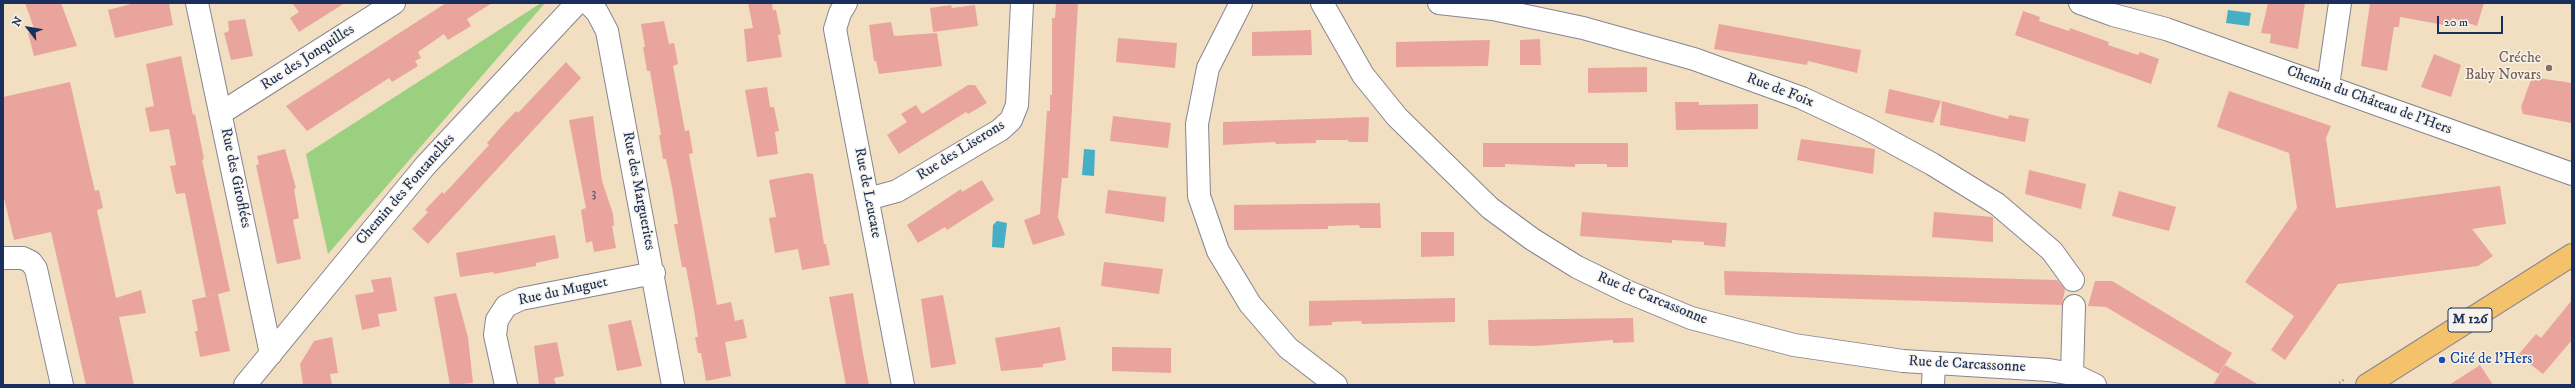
<!DOCTYPE html>
<html>
<head>
<meta charset="utf-8">
<style>
	body { margin:0 }
	#map { position:relative; width:2575px; height:388px; overflow:hidden; background:#f2dec1; font-family:"IM FELL DW Pica",serif }
	canvas { display:block }
	.frame { position:absolute; inset:0; border:4px solid #1b2f5e; pointer-events:none }
	.north { position:absolute; left:8px; top:8px; width:40px; height:40px; -webkit-text-stroke:3px #f7f3e8; paint-order:stroke; rotate:301deg; font-size:11px; font-weight:700; line-height:16px; text-align:center; color:#1b2f5e }
	.north::after { content:''; display:block; margin:auto; width:14px; height:18px; background:#1b2f5e; clip-path:polygon(50% 0,100% 100%,50% 72%,0 100%) }
	.scale { position:absolute; left:2437px; top:16px; width:66px; height:18px; box-sizing:border-box; border:2px solid #1b2f5e; border-top:0; padding-left:5px; font-size:12px; line-height:14px; white-space:nowrap; color:#1b2f5e; -webkit-text-stroke:3px #f7f3e8; paint-order:stroke }
</style>
</head>
<body>
<div id="map">
<canvas width="2575" height="388"></canvas>
<div class="frame"></div>
<div class="north">N</div>
<div class="scale">20 m</div>
</div>
<script>
const ctx = document.querySelector('canvas').getContext('2d');
ctx.lineJoin = 'round';
function paint(path, color) { ctx.fillStyle = color; ctx.fill(path, 'evenodd'); }
const poly = rows => new Path2D(rows.map(r => 'M' + r).join(''));
function trace(path, color, width, dash) { ctx.strokeStyle = color; ctx.lineWidth = width; ctx.lineCap = dash ? 'butt' : 'round'; ctx.setLineDash(dash || []); ctx.stroke(path); }
function drawText(font, color, halo, rows, align = 'center') {
  ctx.font = font + ' "IM FELL DW Pica",serif'; ctx.lineWidth = 3; ctx.setLineDash([]); ctx.textBaseline = 'middle'; ctx.strokeStyle = halo; ctx.fillStyle = color; for (const [text, x, y, turn = 0] of rows) {
    ctx.save(); ctx.translate(x, y); ctx.rotate((+turn || 0) * Math.PI / 180); ctx.textAlign = isNaN(turn) ? turn : align; if (halo) ctx.strokeText(text, 0, 0); ctx.fillText(text, 0, 0); ctx.restore();
  }
}
const green = poly([
	[541,3,545,3,328,254,306,154]
]);
const water = poly([
	[2228,10,2251,13,2249,26,2226,23],
	[1084,149,1095,150,1094,176,1082,175],
	[997,221,1007,223,1004,248,992,247,993,225]
]);
const building = poly([
	[25,3,61,3,77,46,34,56,28,33,35,31],
	[135,3,169,3,173,25,115,38,108,10],
	[292,3,345,3,299,32,290,18,299,12],
	[446,3,492,3,467,19,471,26,448,40,444,34,418,52,421,58,415,61,418,66,392,82,389,78,307,131,286,106],
	[748,3,772,3,773,10,776,10,781,34,778,35,782,57,747,62,744,29,753,28],
	[1056,3,1078,3,1068,178,1062,178,1058,217,1065,235,1033,245,1024,220,1040,214,1047,111,1050,111,1050,95,1052,95,1052,18,1055,18],
	[2268,3,2305,3,2298,49,2270,43,2271,34,2261,33],
	[2370,3,2484,3,2477,26,2452,18,2450,26,2400,17,2399,27,2394,27,2387,71,2361,66],
	[951,5,952,8,975,5,978,26,933,32,930,8],
	[2023,11,2040,17,2039,21,2069,31,2070,28,2109,42,2108,45,2138,55,2140,52,2159,59,2151,84,2015,35],
	[245,19,253,56,231,60,224,33,229,31,228,21],
	[664,21,669,44,674,43,676,53,678,64,673,66,685,131,689,130,693,153,689,154,717,305,731,302,735,321,743,319,747,338,725,342,731,376,706,381,701,353,698,353,695,337,698,337,694,310,686,267,682,267,674,224,678,224,672,187,666,159,663,159,659,135,661,135,650,71,647,71,643,47,645,47,641,24],
	[891,22,894,36,937,33,942,66,879,74,876,61,874,61,869,25],
	[1719,24,1861,50,1857,73,1808,61,1807,65,1714,49],
	[1311,30,1312,55,1252,56,1252,32],
	[1118,38,1177,43,1175,68,1116,62],
	[1540,39,1541,65,1520,65,1520,40],
	[1490,40,1488,66,1396,67,1396,42],
	[2434,54,2461,65,2451,97,2421,87],
	[181,56,193,115,195,114,204,159,202,160,230,291,206,297,185,193,176,194,170,166,176,165,169,129,150,132,145,108,154,106,146,64],
	[566,62,581,78,428,244,412,229,428,212,425,210,442,192,444,194,489,145,487,143,501,127,516,111,518,113],
	[1647,67,1647,92,1588,93,1588,68],
	[2532,77,2572,83,2572,123,2523,114,2521,107],
	[70,82,90,170,95,191,99,190,103,208,97,210,116,298,141,290,146,313,119,317,134,385,86,385,51,232,14,240,3,194,3,97],
	[968,85,975,85,987,103,968,114,966,112,899,154,887,135,907,122,901,114,916,105,922,114],
	[767,87,770,107,774,107,779,131,775,132,778,154,757,157,745,90],
	[1889,89,1941,101,1933,123,1885,113],
	[2229,91,2331,126,2326,138,2336,208,2500,186,2506,224,2472,229,2493,256,2478,266,2338,284,2285,360,2271,350,2294,316,2245,282,2297,208,2289,153,2217,127],
	[1942,101,2008,119,2009,115,2029,119,2025,142,1940,125],
	[1675,102,1699,102,1699,105,1758,104,1758,129,1676,130],
	[593,116,602,181,613,214,614,225,612,226,616,248,594,252,592,241,586,243,581,210,586,208,569,120],
	[1113,116,1171,123,1168,148,1110,141],
	[1369,117,1368,142,1349,142,1348,140,1316,140,1316,143,1276,144,1275,142,1223,145,1223,122],
	[1801,139,1875,149,1873,174,1797,160],
	[1483,143,1628,143,1628,167,1607,167,1607,164,1575,164,1575,167,1505,164,1505,167,1483,167],
	[285,149,296,188,294,189,299,218,293,220,301,259,277,264,256,165,259,164,257,156],
	[2029,170,2086,184,2081,209,2025,194],
	[808,173,813,174,824,244,826,244,830,265,802,270,798,249,775,253,769,218,776,217,769,180],
	[982,180,994,200,947,230,945,227,918,243,907,225,961,189,962,192],
	[1108,190,1166,197,1164,222,1105,213],
	[2119,191,2176,207,2169,231,2112,216],
	[1380,203,1381,228,1360,228,1359,225,1328,226,1328,229,1234,230,1234,205],
	[1582,212,1727,223,1725,247,1704,245,1704,242,1672,240,1672,243,1580,236],
	[1934,212,1993,217,1993,242,1932,237],
	[1421,232,1454,232,1454,256,1421,257],
	[555,235,559,258,536,263,536,266,494,274,493,272,460,277,456,253],
	[1104,262,1163,269,1159,294,1101,286],
	[1724,271,2057,280,2065,289,2062,305,1725,295],
	[391,277,397,311,378,314,380,326,362,330,355,295,374,292,371,280],
	[2095,281,2112,281,2232,353,2219,374,2106,307,2088,306],
	[456,293,468,337,473,383,450,385,434,297],
	[853,293,863,354,869,385,846,385,829,297],
	[218,294,230,351,200,357,195,331,198,331,192,300],
	[943,295,956,364,931,368,921,299],
	[1455,298,1455,322,1362,324,1361,321,1332,322,1332,325,1309,326,1309,301],
	[2572,300,2572,340,2543,374,2518,355,2536,334,2541,338],
	[1633,318,1634,342,1613,343,1613,340,1535,346,1489,345,1488,320],
	[631,320,642,366,617,371,608,325],
	[1060,327,1066,360,1043,364,1043,367,1001,371,995,338],
	[332,337,338,373,330,374,332,385,303,385,300,364,314,341],
	[557,342,564,376,554,378,556,385,539,385,534,346],
	[1112,347,1171,348,1171,373,1112,371],
	[2225,365,2259,385,2213,385],
	[2480,365,2493,385,2449,385]
]);
const path = poly([
	[2336,385,2345,379]
]);
const minor = poly([
	[197,3,271,354],
	[588,3,597,12,607,31,673,385],
	[846,3,840,13,835,29,903,385],
	[1241,3,1208,68,1197,124,1199,196,1218,251,1250,304,1288,348,1336,385],
	[1322,3,1363,75,1397,117,1490,208,1532,239,1577,267,1626,291,1691,318,1794,345,1903,361,2049,370,2072,374,2095,385],
	[1439,3,1493,9,1583,28,1694,59,1802,98,1866,128,1932,164,1997,204,2052,251,2073,280],
	[2080,3,2113,15,2166,29,2572,174],
	[2328,86,2340,3],
	[221,113,394,3],
	[868,199,897,191,1000,130,1011,120,1017,105,1022,3],
	[3,258,23,258,31,262,36,269,62,385],
	[2072,374,2074,306],
	[245,385,425,166,577,3],
	[506,385,495,335,497,320,506,306,521,299,654,273],
	[1933,385,1934,363]
]);
const primary = poly([
	[2367,385,2572,255]
]);
const markers = [
	[2549,68,4,"#8d6e63"],
	[2442,360,4,"#1a4fb4"]
];
const numberNames = [
	["3",594,194]
];
const shields = [
	[2470,320,44]
];
const shieldNames = [
	["M 126",2470,320]
];
const streetNames = [
	["Rue des Jonquilles",308,58,-33],
	["Rue de Foix",1780,91,21],
	["Chemin du Château de l'Hers",2369,101,20],
	["Rue des Liserons",961,151,-32],
	["Rue des Giroflées",235,178,78],
	["Chemin des Fontanelles",406,190,-49],
	["Rue des Marguerites",638,191,79],
	["Rue de Leucate",867,193,79],
	["Rue du Muguet",563,292,-12],
	["Rue de Carcassonne",1652,299,22],
	["Rue de Carcassonne",1967,365,3]
];
const educationNames = [
	["Créche",2541,59],
	["Baby Novars",2541,76]
];
const transitNames = [
	["Cité de l'Hers",2450,360]
];
paint(green, '#9bd081');
paint(water, '#46afc5');
paint(building, '#e9a59d');
trace(minor, '#868690', 24);
trace(primary, '#868690', 24);
trace(path, '#868690', 2.5, [1, 3]);
trace(minor, '#fff', 22);
trace(primary, '#f4c26a', 22);
for (const [x, y, r, color] of markers) { const dot = new Path2D(); dot.arc(x, y, r, 0, 2 * Math.PI); ctx.fillStyle = color; ctx.fill(dot); trace(dot, '#f7f3e8', 1.5); }
drawText('13px', '#4e4c6e', null, numberNames);
for (const [x, y, w] of shields) { const box = new Path2D(); box.roundRect(x - w / 2, y - 12, w, 24, 3); ctx.fillStyle = '#f7f3e8'; ctx.fill(box); trace(box, '#1b2f5e', 1); }
drawText('bold 14px', '#1b2f5e', null, shieldNames);
drawText('15px', '#1b2f5e', '#f7f3e8', streetNames);
drawText('15px', '#785e54', '#f7f3e8', educationNames, 'right');
drawText('15px', '#164399', '#f7f3e8', transitNames, 'left');
</script>
</body>
</html>
